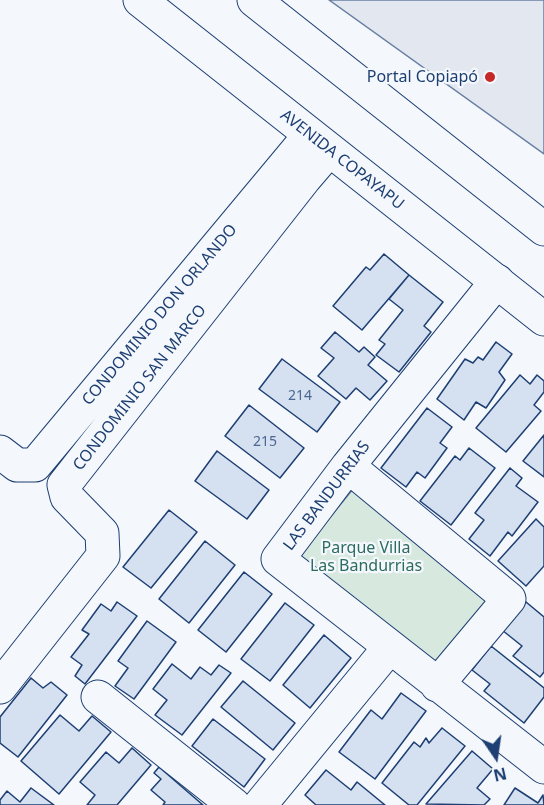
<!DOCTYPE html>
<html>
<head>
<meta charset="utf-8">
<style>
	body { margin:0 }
	#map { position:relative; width:544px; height:805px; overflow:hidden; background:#f4f7fb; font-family:"Noto Sans",sans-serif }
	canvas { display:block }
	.north { position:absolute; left:466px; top:727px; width:60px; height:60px; -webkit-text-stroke:4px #f4f7fb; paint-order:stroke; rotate:167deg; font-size:16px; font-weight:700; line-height:24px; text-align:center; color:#1d3f73 }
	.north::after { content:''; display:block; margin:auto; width:21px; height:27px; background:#1d3f73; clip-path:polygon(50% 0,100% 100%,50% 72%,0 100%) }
</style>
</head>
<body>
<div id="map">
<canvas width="544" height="805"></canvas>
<div class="north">N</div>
</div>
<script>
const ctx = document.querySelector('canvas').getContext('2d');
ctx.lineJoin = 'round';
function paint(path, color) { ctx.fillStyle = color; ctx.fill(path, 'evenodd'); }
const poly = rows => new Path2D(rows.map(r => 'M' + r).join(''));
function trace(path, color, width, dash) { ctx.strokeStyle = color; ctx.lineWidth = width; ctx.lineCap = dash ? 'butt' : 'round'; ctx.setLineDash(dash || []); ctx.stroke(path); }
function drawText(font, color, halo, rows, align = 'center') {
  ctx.font = font + ' "Noto Sans",sans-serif'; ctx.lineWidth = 4.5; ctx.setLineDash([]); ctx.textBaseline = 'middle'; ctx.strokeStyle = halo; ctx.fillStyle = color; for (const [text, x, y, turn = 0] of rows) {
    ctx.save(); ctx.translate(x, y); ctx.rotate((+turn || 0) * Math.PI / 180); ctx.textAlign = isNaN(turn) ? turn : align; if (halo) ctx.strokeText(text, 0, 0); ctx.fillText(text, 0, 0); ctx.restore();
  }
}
const green = poly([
	[353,489,495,600,439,671,295,560,353,489]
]);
const parking = poly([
	[329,0,544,0,544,154,329,0]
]);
const building = poly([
	[384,254,409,275,362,330,333,306,366,267,370,270,384,254],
	[409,275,443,302,424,326,431,332,399,372,376,355,385,344,379,340,403,310,389,299,409,275],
	[335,332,359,352,364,347,375,357,368,365,387,381,370,400,356,388,346,399,318,376,334,358,321,348,335,332],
	[496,342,512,354,499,372,505,380,486,408,476,402,464,420,437,399,465,359,473,363,478,357,483,360,496,342],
	[282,359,340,402,317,432,259,389,282,359],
	[520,375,530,384,537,375,544,381,544,392,534,405,541,411,506,452,476,428,520,375],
	[249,405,304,448,280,478,225,436,249,405],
	[427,408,452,427,440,443,447,448,425,478,417,472,406,487,381,468,427,408],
	[544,435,544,477,523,461,544,435],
	[469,448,495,468,451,525,420,501,455,456,460,460,469,448],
	[217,451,269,490,247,519,195,481,217,451],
	[510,468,522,478,516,486,538,502,512,536,508,532,490,556,469,539,484,520,475,513,510,468],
	[169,510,197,532,151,588,123,567,169,510],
	[536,519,544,527,544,566,526,586,498,561,536,519],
	[205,541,235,565,189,623,159,599,205,541],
	[244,572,272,594,226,652,198,630,244,572],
	[117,602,137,616,85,684,75,676,82,665,71,657,89,634,82,630,101,604,111,611,117,602],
	[526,602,544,617,544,672,540,677,513,656,522,646,502,630,526,602],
	[285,603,314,625,270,681,241,659,285,603],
	[147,621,176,642,134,699,115,686,128,668,118,661,147,621],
	[324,635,351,658,310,708,283,685,324,635],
	[491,646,544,688,544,697,524,723,484,691,490,684,472,670,491,646],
	[172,664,191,679,200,667,211,675,219,665,231,673,182,735,155,715,167,700,153,689,172,664],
	[31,678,43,688,51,682,67,695,18,757,0,743,0,717,31,678],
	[243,681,295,723,273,750,221,707,243,681],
	[401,693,426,711,375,779,339,752,371,710,382,719,401,693],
	[60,715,79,731,92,716,111,732,59,794,21,761,60,715],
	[213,719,265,759,244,787,192,746,213,719],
	[442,728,465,746,417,805,409,805,382,783,414,742,420,747,426,738,429,743,442,728],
	[132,748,151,765,117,805,87,805,95,795,80,782,106,752,119,763,132,748],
	[472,751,493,769,477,788,490,799,484,805,426,804,472,751],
	[159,767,203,805,163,805,165,802,151,790,161,779,154,773,159,767],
	[326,770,351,790,357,782,385,805,316,805,305,795,326,770],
	[31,788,54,805,0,805,0,800,7,791,20,802,31,788],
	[515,788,538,803,543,795,544,805,504,805,515,788]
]);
const minor = poly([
	[497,281,348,466,278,559,544,767],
	[0,452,17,465,35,465,310,135],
	[348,466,509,599,437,685],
	[0,687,103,556,102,533,67,497,64,485,305,178,329,150],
	[98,697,234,805],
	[260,805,389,648]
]);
const highway = poly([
	[140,0,544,319],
	[254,0,544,229]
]);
const markers = [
	[490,77,6,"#c62828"]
];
const numberNames = [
	["214",300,396],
	["215",265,442]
];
const poiNames = [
	["Portal Copiapó",478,77]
];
const streetNames = [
	["AVENIDA COPAYAPU",342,160,38],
	["CONDOMINIO DON ORLANDO",160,315,-50],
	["CONDOMINIO SAN MARCO",140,388,-52],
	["LAS BANDURRIAS",327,496,-53]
];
const parkNames = [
	["Parque Villa",366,548],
	["Las Bandurrias",366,566]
];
paint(green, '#d7e8df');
trace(green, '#687fa3', 1.5);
paint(parking, '#e3e8f0');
trace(parking, '#687fa3', 1.5);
paint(building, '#d5e0f0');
trace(building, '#1d3f73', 1.5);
trace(minor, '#1d3f73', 35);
trace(highway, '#1d3f73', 35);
trace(minor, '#f4f7fb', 33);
trace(highway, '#f4f7fb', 33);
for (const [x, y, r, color] of markers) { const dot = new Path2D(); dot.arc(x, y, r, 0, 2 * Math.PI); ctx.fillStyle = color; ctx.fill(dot); trace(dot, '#f4f7fb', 2); }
drawText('14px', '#4b6792', null, numberNames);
drawText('16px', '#1d3f73', '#f4f7fb', poiNames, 'right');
drawText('16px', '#1d3f73', '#f4f7fb', streetNames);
drawText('16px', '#2c6c60', '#f4f7fb', parkNames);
</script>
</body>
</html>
